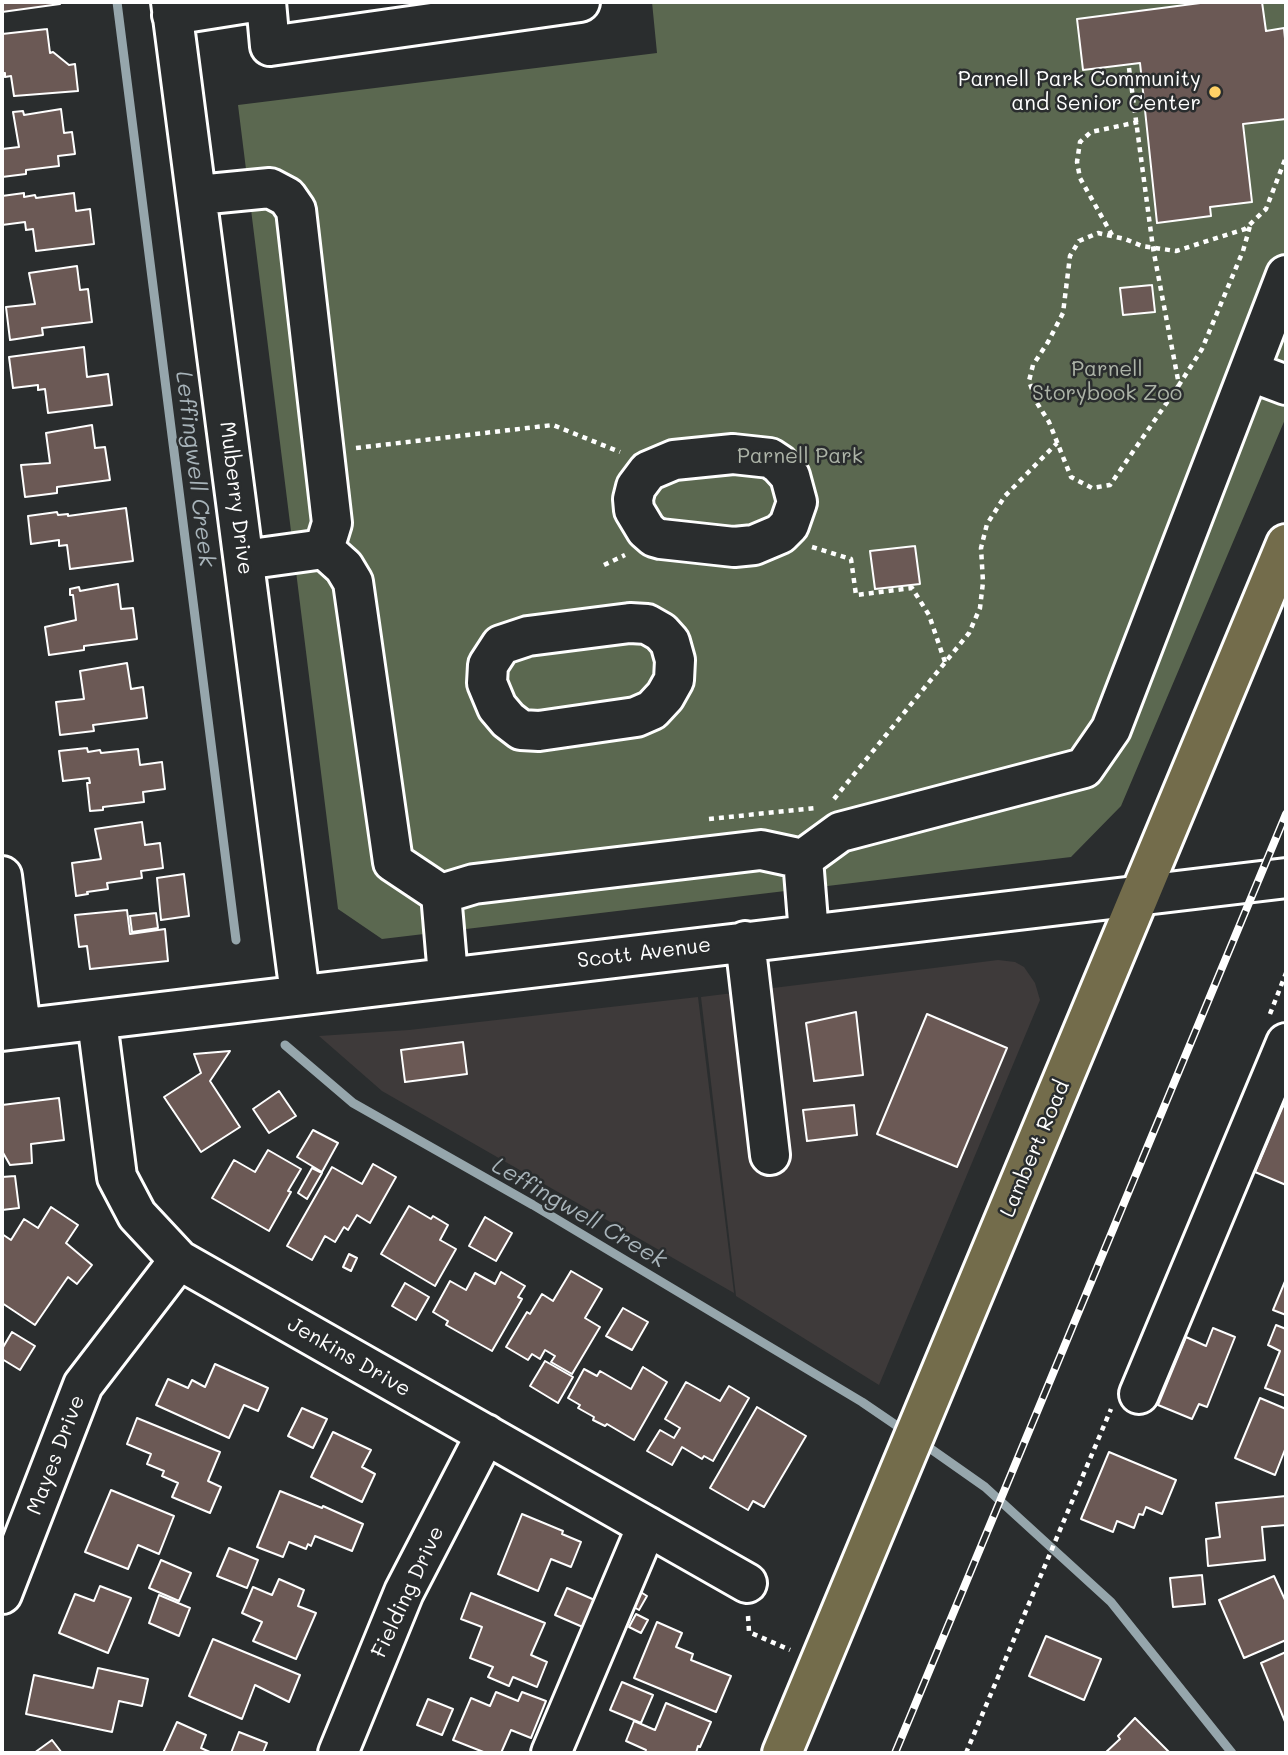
<!DOCTYPE html>
<html>
<head>
<meta charset="utf-8">
<style>
	body { margin:0 }
	#map { position:relative; width:1288px; height:1755px; overflow:hidden; background:#2a2d2e; font-family:Mali,sans-serif }
	canvas { display:block }
	.frame { position:absolute; inset:0; border:4px solid #fff; pointer-events:none }
</style>
</head>
<body>
<div id="map">
<canvas width="1288" height="1755"></canvas>
<div class="frame"></div>
</div>
<script>
const ctx = document.querySelector('canvas').getContext('2d');
ctx.lineJoin = 'round';
function paint(path, color) { ctx.fillStyle = color; ctx.fill(path, 'evenodd'); }
const poly = rows => new Path2D(rows.map(r => 'M' + r).join(''));
function trace(path, color, width, dash) { ctx.strokeStyle = color; ctx.lineWidth = width; ctx.lineCap = dash ? 'butt' : 'round'; ctx.setLineDash(dash || []); ctx.stroke(path); }
function drawText(font, color, halo, rows, align = 'center') {
  ctx.font = font + ' Mali,sans-serif'; ctx.lineWidth = 5; ctx.setLineDash([]); ctx.textBaseline = 'middle'; ctx.strokeStyle = halo; ctx.fillStyle = color; for (const [text, x, y, turn = 0] of rows) {
    ctx.save(); ctx.translate(x, y); ctx.rotate((+turn || 0) * Math.PI / 180); ctx.textAlign = isNaN(turn) ? turn : align; if (halo) ctx.strokeText(text, 0, 0); ctx.fillText(text, 0, 0); ctx.restore();
  }
}
const built = poly([
	[998,960,1015,962,1024,967,1035,983,1040,1000,879,1385,736,1296,701,997],
	[698,997,734,1293,382,1091,319,1036,409,1030]
]);
const green = poly([
	[652,2,1286,2,1286,417,1121,806,1071,857,382,939,338,909,238,105,657,53]
]);
const stream = poly([
	[117,2,236,940],
	[285,1045,353,1103,533,1205,862,1402,906,1432],
	[921,1442,985,1487,1111,1602,1232,1753]
]);
const building = poly([
	[2,2,60,2,60,4,2,12,2,2],
	[1208,2,1262,2,1266,31,1284,28,1286,49,1286,119,1243,124,1252,202,1210,207,1211,216,1157,223,1140,63,1083,70,1077,19,1208,2],
	[47,29,50,53,53,52,69,65,75,64,78,91,14,96,11,76,5,77,5,73,2,73,2,34,47,29],
	[61,109,64,133,72,132,75,154,58,156,59,166,26,170,26,174,2,177,2,149,19,147,13,112,23,111,24,115,61,109],
	[24,193,24,197,35,195,36,198,74,193,76,211,90,209,94,244,36,251,33,229,26,230,25,222,2,225,2,196,24,193],
	[77,266,80,290,88,289,92,322,42,328,43,335,10,340,6,307,35,304,29,273,77,266],
	[1152,285,1155,312,1123,315,1120,288,1152,285],
	[84,347,87,377,108,374,112,405,48,413,45,389,38,390,38,385,13,388,9,357,84,347],
	[92,425,95,448,105,447,110,480,57,487,57,493,25,497,21,465,50,463,46,433,92,425],
	[126,508,133,561,70,569,67,545,59,546,59,540,31,544,28,516,57,512,58,515,68,514,68,516,126,508],
	[915,546,920,584,875,589,870,551,915,546],
	[118,584,121,609,133,608,137,639,84,646,84,650,49,655,45,627,76,620,73,595,70,595,70,589,79,587,80,591,118,584],
	[127,663,131,689,143,687,147,718,93,725,94,731,60,735,56,702,84,699,80,671,127,663],
	[87,748,88,752,100,750,101,753,138,749,140,765,162,762,165,789,143,792,144,802,103,807,103,810,90,811,87,783,90,783,89,778,63,781,59,751,87,748],
	[142,822,145,845,160,843,163,868,141,871,142,878,107,883,108,889,87,892,88,894,76,896,72,863,101,859,95,829,142,822],
	[184,874,189,916,161,920,157,878,184,874],
	[127,910,130,934,165,929,168,961,90,969,87,946,79,947,75,915,127,910],
	[156,913,158,928,132,932,130,916,156,913],
	[856,1012,863,1075,814,1081,806,1023,856,1012],
	[927,1014,1007,1048,957,1167,877,1134,927,1014],
	[463,1042,467,1074,405,1082,401,1050,463,1042],
	[230,1051,210,1081,240,1127,201,1152,164,1097,201,1073,194,1054,230,1051],
	[279,1091,296,1116,269,1133,253,1109,279,1091],
	[59,1098,64,1140,31,1144,32,1163,10,1165,2,1151,2,1105,59,1098],
	[854,1105,857,1135,807,1141,803,1110,854,1105],
	[1283,1106,1286,1107,1286,1185,1255,1172,1283,1106],
	[313,1130,338,1143,322,1172,297,1157,313,1130],
	[268,1150,301,1169,288,1191,291,1192,269,1231,212,1198,234,1160,255,1172,268,1150],
	[373,1164,396,1177,370,1223,357,1215,348,1230,344,1227,335,1242,325,1236,312,1260,287,1246,332,1167,362,1184,373,1164],
	[312,1168,322,1173,307,1199,298,1193,312,1168],
	[15,1176,19,1208,2,1210,2,1177,15,1176],
	[409,1206,431,1219,433,1216,448,1225,440,1240,456,1249,435,1286,381,1254,409,1206],
	[51,1207,78,1225,66,1243,92,1265,77,1284,68,1277,35,1325,2,1303,2,1234,11,1240,24,1219,38,1228,51,1207],
	[485,1217,512,1233,496,1261,469,1246,485,1217],
	[349,1254,357,1258,351,1271,343,1267,349,1254],
	[571,1271,602,1289,585,1318,600,1327,572,1374,551,1362,555,1356,545,1350,540,1359,532,1354,528,1360,506,1347,527,1312,530,1314,542,1294,553,1301,571,1271],
	[501,1272,525,1286,518,1297,522,1299,492,1351,446,1325,448,1321,433,1312,450,1281,466,1290,475,1273,495,1284,501,1272],
	[1286,1279,1286,1315,1273,1310,1286,1279],
	[405,1283,429,1297,416,1320,392,1306,405,1283],
	[623,1308,648,1322,632,1350,606,1336,623,1308],
	[1276,1325,1286,1329,1286,1396,1265,1388,1280,1351,1268,1345,1276,1325],
	[1213,1328,1235,1337,1207,1407,1199,1404,1192,1419,1158,1405,1186,1337,1206,1346,1213,1328],
	[12,1332,35,1346,20,1370,2,1359,2,1349,12,1332],
	[545,1361,573,1377,558,1403,530,1386,545,1361],
	[215,1364,268,1388,258,1411,244,1405,229,1438,156,1405,168,1379,188,1388,192,1380,205,1387,215,1364],
	[643,1367,667,1382,634,1440,607,1424,605,1426,593,1420,594,1417,578,1408,580,1405,568,1398,584,1369,597,1376,600,1371,631,1389,643,1367],
	[686,1382,720,1401,729,1386,749,1398,713,1461,704,1456,702,1459,682,1447,672,1465,647,1451,660,1430,674,1438,680,1428,665,1419,686,1382],
	[1260,1398,1286,1409,1286,1447,1275,1475,1235,1458,1260,1398],
	[757,1407,806,1436,764,1507,753,1501,748,1510,710,1488,757,1407],
	[302,1408,327,1419,313,1448,288,1436,302,1408],
	[137,1418,220,1452,208,1481,221,1487,210,1513,172,1497,178,1483,162,1476,164,1471,147,1464,151,1454,127,1444,137,1418],
	[333,1432,371,1450,362,1467,375,1474,362,1502,311,1477,333,1432],
	[1109,1452,1176,1480,1162,1514,1146,1507,1143,1515,1139,1514,1134,1528,1117,1521,1113,1532,1081,1519,1109,1452],
	[111,1490,174,1516,159,1554,138,1545,128,1569,85,1552,111,1490],
	[280,1491,322,1508,323,1506,363,1524,352,1551,315,1536,311,1546,308,1544,306,1549,289,1542,283,1557,257,1547,280,1491],
	[1286,1496,1286,1525,1262,1527,1265,1560,1208,1566,1206,1539,1220,1537,1216,1503,1286,1496],
	[522,1514,563,1531,562,1534,581,1542,571,1567,551,1559,538,1591,498,1574,522,1514],
	[229,1548,258,1560,247,1588,217,1576,229,1548],
	[161,1560,191,1573,179,1601,149,1588,161,1560],
	[1202,1575,1205,1604,1173,1607,1170,1578,1202,1575],
	[1274,1576,1286,1602,1286,1640,1244,1658,1219,1600,1274,1576],
	[279,1579,304,1590,298,1606,316,1613,296,1659,253,1641,262,1622,242,1613,253,1587,272,1595,279,1579],
	[100,1586,131,1598,108,1653,59,1633,75,1594,94,1601,100,1586],
	[567,1588,597,1601,585,1628,555,1615,567,1588],
	[639,1591,647,1596,639,1610,630,1605,639,1591],
	[471,1593,545,1623,531,1655,547,1662,537,1687,513,1677,509,1686,488,1677,493,1667,470,1658,482,1627,461,1619,471,1593],
	[159,1595,190,1608,179,1636,149,1623,159,1595],
	[636,1614,648,1620,641,1633,629,1627,636,1614],
	[657,1622,682,1633,676,1647,693,1654,691,1660,731,1676,716,1712,634,1678,657,1622],
	[1046,1636,1101,1659,1084,1700,1029,1676,1046,1636],
	[213,1639,300,1675,289,1702,255,1685,242,1719,189,1696,213,1639],
	[1286,1652,1286,1724,1261,1663,1286,1652],
	[98,1668,148,1679,142,1706,119,1701,112,1732,26,1714,34,1675,93,1688,98,1668],
	[622,1682,653,1695,641,1723,610,1710,622,1682],
	[496,1692,518,1701,522,1692,546,1701,531,1738,511,1730,501,1753,486,1753,453,1740,471,1698,490,1706,496,1692],
	[428,1699,453,1709,442,1735,417,1725,428,1699],
	[666,1703,711,1722,700,1747,698,1746,696,1753,644,1753,646,1750,626,1741,634,1721,655,1730,666,1703],
	[1135,1718,1170,1753,1105,1753,1120,1739,1118,1736,1135,1718],
	[177,1722,206,1735,201,1748,212,1753,163,1753,177,1722],
	[239,1732,267,1743,263,1753,231,1753,239,1732],
	[52,1740,62,1753,34,1753,52,1740]
]);
const path = poly([
	[1129,68,1153,248,1179,385,1202,349,1243,251,1250,226],
	[1112,235,1080,178,1077,162,1080,142,1091,132,1138,122],
	[1179,385,1110,485,1092,488,1071,477,1049,422,1037,403,1029,381,1033,365,1048,342,1063,313,1070,256,1079,241,1098,233,1125,239,1142,246,1176,251,1245,229,1266,209,1286,157],
	[356,448,553,425,620,452],
	[812,547,851,559,856,595,912,588,929,615,945,662],
	[604,565,625,555],
	[834,799,969,633,980,608,983,582,981,548,987,524,1005,496,1057,443],
	[709,819,815,808],
	[1270,1014,1286,973],
	[748,1616,749,1632,790,1650],
	[966,1753,1111,1409]
]);
const minor = poly([
	[171,2,300,994],
	[266,2,270,46,580,2],
	[172,15,254,2],
	[198,195,270,188,287,197,296,210,332,523,324,549,244,560],
	[1249,371,1286,385],
	[733,454,770,458,779,464,790,476,797,502,789,525,780,534,754,545,734,547,661,539,654,537,646,530,634,510,633,499,636,487,648,471,674,460,733,454],
	[324,549,344,567,353,582,393,862,441,894],
	[630,623,647,624,661,632,670,642,675,660,674,680,665,696,652,710,636,717,539,731,521,730,508,720,497,707,487,683,488,665,501,645,528,636,630,623],
	[2,876,21,1028],
	[809,934,803,859,840,832,1084,768,1111,729,1286,275],
	[745,941,770,1155],
	[448,976,441,894,474,884,761,850,803,859],
	[97,1021,117,1177,137,1215,179,1260,747,1583],
	[2,1031,1286,878],
	[1139,1394,1286,1043],
	[2,1594,83,1385,179,1260],
	[338,1753,404,1592,486,1434],
	[551,1753,647,1526]
]);
const major = poly([
	[782,1753,1286,544]
]);
const rail = poly([
	[895,1753,1286,814]
]);
const markers = [
	[1215,92,7,"#ffd166"]
];
const poiNames = [
	["Parnell Park Community",1201,80],
	["and Senior Center",1201,104]
];
const parkNames = [
	["Parnell",1107,370],
	["Storybook Zoo",1107,394],
	["Parnell Park",800,457]
];
const streetNames = [
	["Mulberry Drive",236,498,83],
	["Scott Avenue",644,953,-7],
	["Lambert Road",1035,1149,-67],
	["Jenkins Drive",349,1357,30],
	["Mayes Drive",56,1455,-69],
	["Fielding Drive",408,1592,-65]
];
const waterNames = [
	["Leffingwell Creek",195,469,83],
	["Leffingwell Creek",579,1213,30]
];
paint(built, '#3e3a3a');
paint(green, '#5b6850');
trace(stream, '#96a6ac', 9);
paint(building, '#6b5955');
trace(building, '#fff', 2);
trace(minor, '#fff', 44);
trace(major, '#fff', 44);
trace(path, '#fff', 4.5, [5, 5]);
trace(minor, '#2a2d2e', 38);
trace(major, '#736c4b', 38);
trace(rail, '#fff', 8);
trace(rail, '#2a2d2e', 5, [16]);
for (const [x, y, r, color] of markers) { const dot = new Path2D(); dot.arc(x, y, r, 0, 2 * Math.PI); ctx.fillStyle = color; ctx.fill(dot); trace(dot, '#2a2d2e', 2.5); }
drawText('21px', '#fff', '#2a2d2e', poiNames, 'right');
drawText('21px', '#adb4a8', '#2a2d2e', parkNames);
drawText('21px', '#fff', '#2a2d2e', streetNames);
drawText('italic 23px', '#a8b4ba', '#2a2d2e', waterNames);
</script>
</body>
</html>
